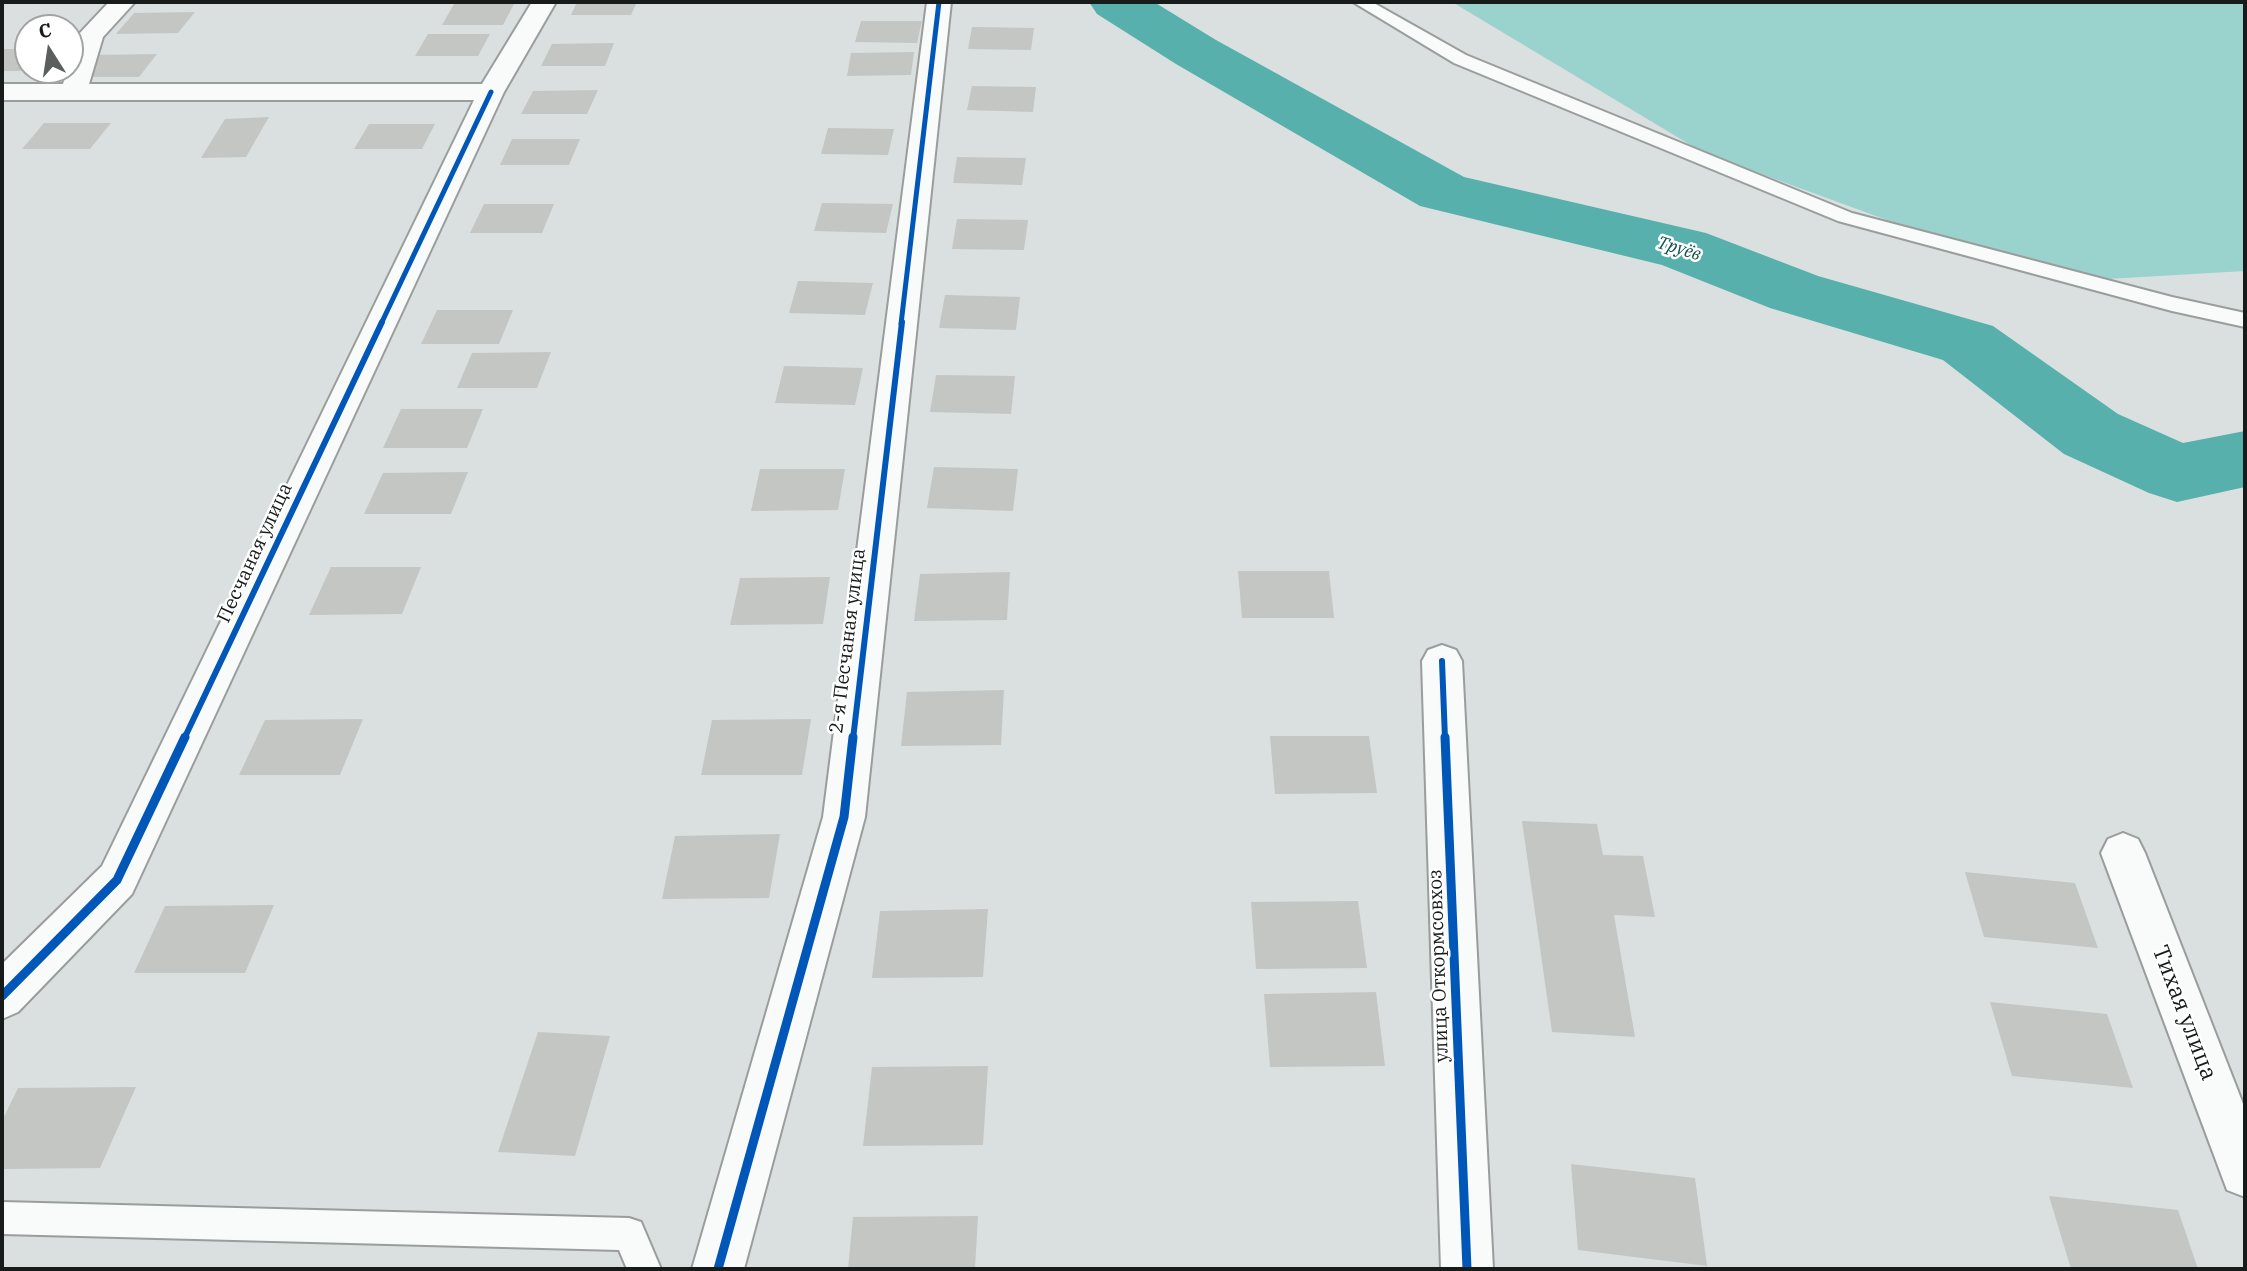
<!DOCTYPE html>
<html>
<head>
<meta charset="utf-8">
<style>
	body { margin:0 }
	#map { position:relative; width:2247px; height:1271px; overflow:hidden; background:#dae0df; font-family:"IBM Plex Serif",serif }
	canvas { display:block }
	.frame { position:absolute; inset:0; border:4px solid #171b1a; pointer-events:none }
	.north { position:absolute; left:14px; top:14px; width:70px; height:70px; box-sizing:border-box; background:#fff; border:2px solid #a2a4a3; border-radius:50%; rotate:348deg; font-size:19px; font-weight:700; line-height:28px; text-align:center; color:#171b1a }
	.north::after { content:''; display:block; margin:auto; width:24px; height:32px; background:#5b605f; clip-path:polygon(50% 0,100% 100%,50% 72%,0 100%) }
</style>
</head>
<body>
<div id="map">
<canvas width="2247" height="1271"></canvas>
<div class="frame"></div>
<div class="north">С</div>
</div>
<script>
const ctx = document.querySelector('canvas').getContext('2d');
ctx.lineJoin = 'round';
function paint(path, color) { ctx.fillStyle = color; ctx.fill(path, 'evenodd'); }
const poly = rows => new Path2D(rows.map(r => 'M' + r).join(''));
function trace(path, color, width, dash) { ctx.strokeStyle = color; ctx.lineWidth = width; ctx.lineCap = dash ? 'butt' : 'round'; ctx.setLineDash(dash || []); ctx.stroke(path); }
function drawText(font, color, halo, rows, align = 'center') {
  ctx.font = font + ' "IBM Plex Serif",serif'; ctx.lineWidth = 5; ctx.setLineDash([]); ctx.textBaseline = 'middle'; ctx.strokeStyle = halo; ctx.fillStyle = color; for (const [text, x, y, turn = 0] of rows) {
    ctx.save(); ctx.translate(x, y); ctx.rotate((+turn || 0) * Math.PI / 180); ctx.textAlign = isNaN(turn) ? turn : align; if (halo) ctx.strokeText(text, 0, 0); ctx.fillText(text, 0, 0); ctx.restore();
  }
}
const green = poly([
	[1452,2,2245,2,2245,271,2056,282,1704,153]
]);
const river = poly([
	[1089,2,1154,2,1216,40,1464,177,1706,233,1818,276,1993,326,2118,414,2183,443,2245,431,2245,487,2177,502,2149,493,2064,454,1943,360,1770,308,1662,265,1420,206,1176,64,1097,14,1089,2]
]);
const building = poly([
	[577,2,637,2,631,15,571,15],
	[454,4,514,4,503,25,442,25],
	[195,12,178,33,116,34,134,13],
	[861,21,922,21,917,43,855,42],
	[972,27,1034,28,1031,50,968,49],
	[428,34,490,34,478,56,415,56],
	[614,43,605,66,541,66,552,44],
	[2,49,28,49,28,63,20,71,2,71],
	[914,52,911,75,847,76,851,53],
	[157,54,139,77,75,77,94,55],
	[972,86,1036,87,1033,112,967,110],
	[598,90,587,114,521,114,533,91],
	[269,117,246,157,201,158,225,119],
	[44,123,111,123,90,149,22,149],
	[369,124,435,124,422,149,354,149],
	[828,128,894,129,888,155,821,154],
	[512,139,580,139,569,165,500,165],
	[957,157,1026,158,1022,185,953,183],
	[822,203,893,204,886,233,814,231],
	[484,204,554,204,542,233,470,233],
	[957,219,1028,220,1024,250,952,249],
	[798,281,873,283,865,315,789,313],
	[945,295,1020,297,1016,330,939,328],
	[437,310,513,310,499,344,421,344],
	[551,352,537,388,457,388,472,353],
	[784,366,863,368,855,405,775,403],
	[936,375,1015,376,1011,414,930,412],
	[401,409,483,409,467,448,383,448],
	[934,467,1018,469,1013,511,927,508],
	[760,469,845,469,838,510,751,511],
	[468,472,451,514,364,514,383,473],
	[331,567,421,567,402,614,309,615],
	[1238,571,1329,571,1334,618,1242,618],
	[1010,572,1007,620,914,621,920,574],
	[830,577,823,624,730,625,740,578],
	[1004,690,1001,745,901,746,907,692],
	[363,719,340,775,239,775,265,720],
	[811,719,802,775,701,775,712,720],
	[1270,736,1369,736,1377,793,1275,794],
	[1522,821,1597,824,1603,855,1643,856,1655,917,1614,915,1635,1037,1552,1032],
	[780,834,769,898,662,899,675,836],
	[1965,872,2075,883,2098,948,1984,937],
	[1358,901,1367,968,1256,969,1251,902],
	[274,905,245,973,134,973,165,906],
	[988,909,983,977,872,978,880,911],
	[1376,992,1385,1066,1270,1067,1264,994],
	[1990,1002,2107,1014,2133,1088,2012,1076],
	[538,1032,610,1036,575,1156,498,1152],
	[988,1066,983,1145,863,1146,872,1067],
	[136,1087,100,1168,2,1169,2,1121,18,1088],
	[1571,1164,1695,1178,1707,1266,1578,1250],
	[2049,1196,2178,1210,2198,1269,2071,1269],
	[978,1216,975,1269,848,1269,853,1217]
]);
const service = poly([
	[1353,2,1372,2,1466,55,1852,213,2172,297,2245,313,2245,327,2172,311,1838,221,1454,63,1353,2],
	[2,1202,629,1218,641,1222,661,1269,627,1269,619,1250,2,1234,2,1202]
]);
const minor = poly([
	[109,2,135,2,103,37,89,84,482,84,532,2,556,2,504,92,132,894,18,1012,2,1019,2,964,102,866,474,100,2,100,2,84,63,84,67,70,70,70,78,35,109,2],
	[927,2,951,2,865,817,744,1269,692,1269,823,817,927,2],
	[1442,645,1456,650,1462,661,1493,1269,1441,1269,1422,661,1428,650,1442,645],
	[2123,833,2138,839,2145,853,2245,1109,2245,1197,2227,1190,2101,853,2108,839,2123,833]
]);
const cyclewayFar2 = poly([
	[381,324,491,92],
	[901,324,939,2]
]);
const cyclewayFar1 = poly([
	[1442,661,1445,739],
	[184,739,382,322],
	[853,739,902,322]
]);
const cycleway = poly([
	[1445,737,1467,1269],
	[2,996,117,880,185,737],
	[718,1269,844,817,853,737]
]);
const farWaternames = [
	["Труёв",1679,249,17]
];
const streetNames = [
	["Песчаная улица",255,553,-65],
	["2-я Песчаная улица",848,641,-83],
	["улица Откормсовхоз",1439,966,-92]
];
const nearStreetnames = [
	["Тихая улица",2184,1013,69]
];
paint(green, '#9ad2ce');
paint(river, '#57b0ab');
paint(building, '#c4c6c4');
trace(service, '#999d9c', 4);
trace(minor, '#999d9c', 4);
paint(service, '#f9fafa');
paint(minor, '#f9fafa');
trace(cyclewayFar2, '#0057b8', 5);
trace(cyclewayFar1, '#0057b8', 6);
trace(cycleway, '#0057b8', 9);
drawText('italic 18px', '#0c4f4b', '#fff', farWaternames);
drawText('19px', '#171b1a', '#fff', streetNames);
drawText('23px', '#171b1a', '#fff', nearStreetnames);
</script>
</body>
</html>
